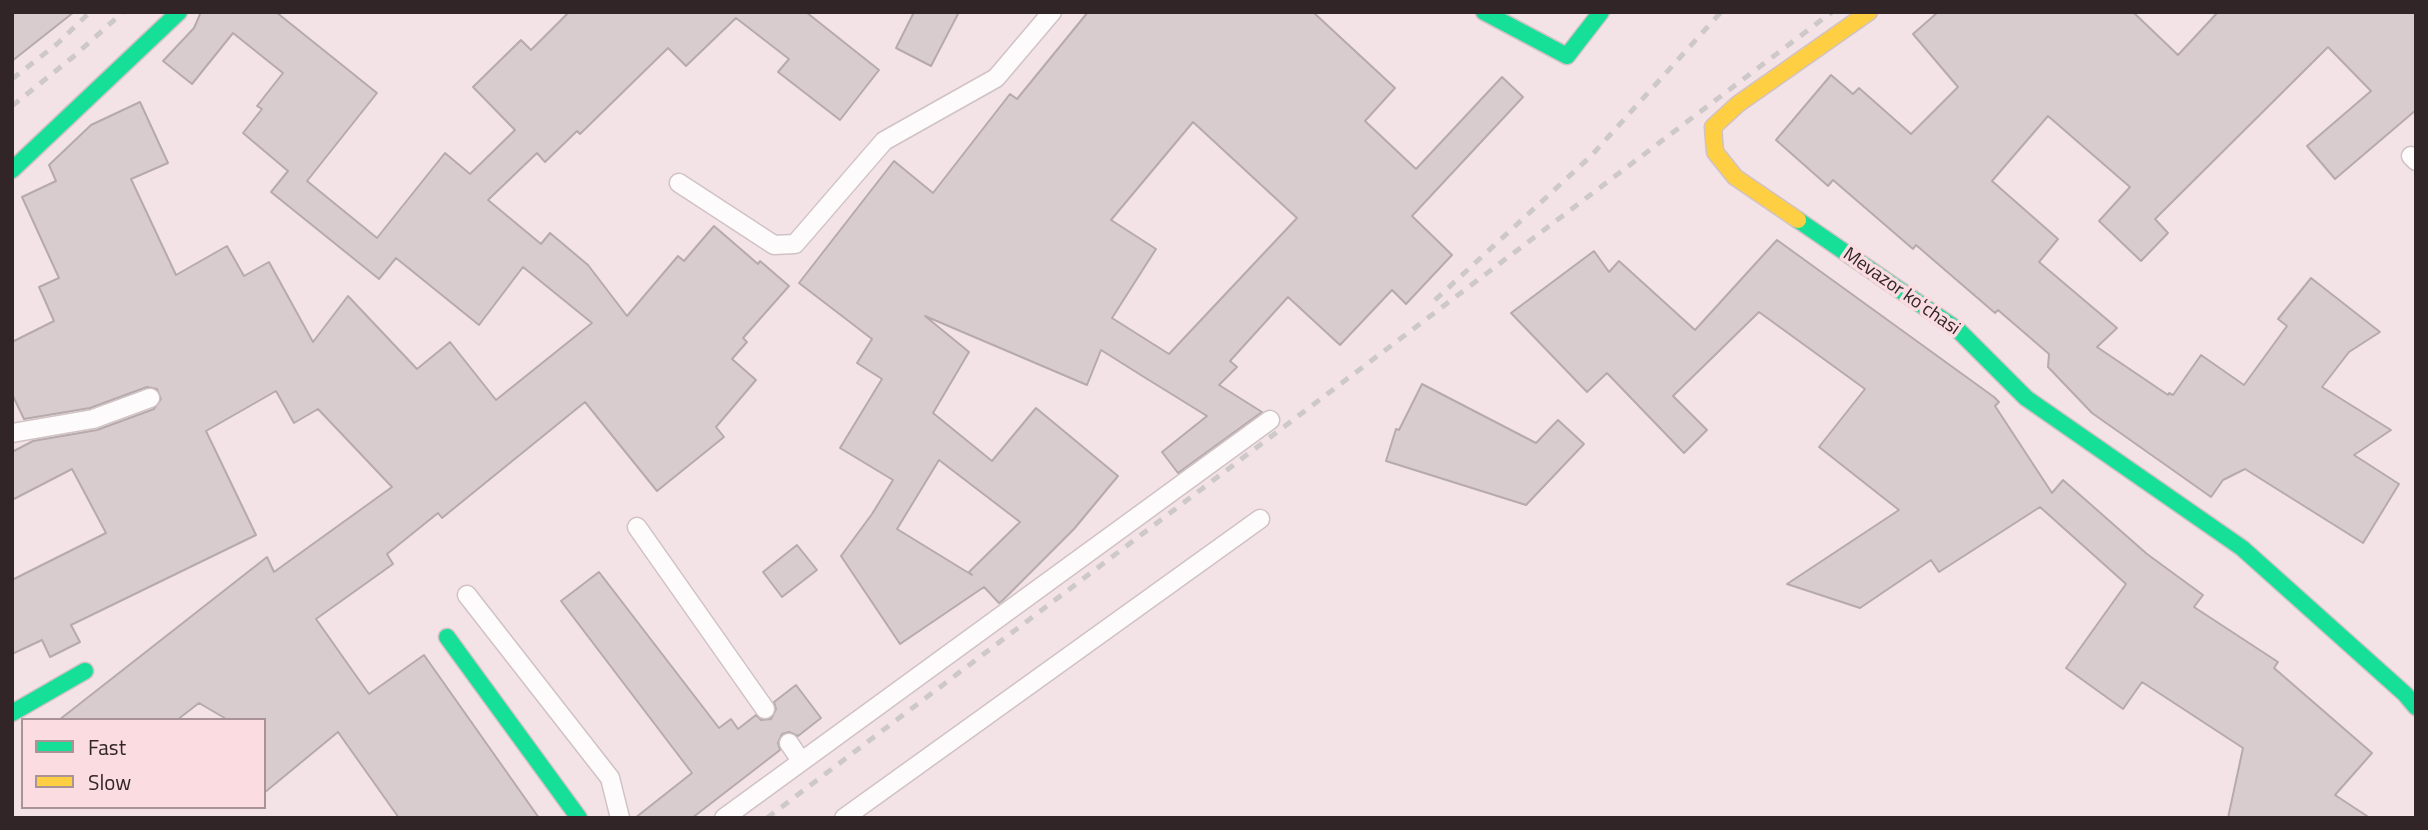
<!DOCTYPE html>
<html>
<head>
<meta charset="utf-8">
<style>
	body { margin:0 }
	#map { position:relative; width:2428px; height:830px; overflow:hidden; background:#f4e3e6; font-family:"Titillium Web",sans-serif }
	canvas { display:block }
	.frame { position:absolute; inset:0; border:14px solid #312527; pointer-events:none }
	.legend { position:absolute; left:21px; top:718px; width:245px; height:91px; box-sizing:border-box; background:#fbdce1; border:2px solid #aa9397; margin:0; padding:9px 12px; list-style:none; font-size:21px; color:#312527 }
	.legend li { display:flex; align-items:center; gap:14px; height:35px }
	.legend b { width:35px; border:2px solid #aa9397 }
</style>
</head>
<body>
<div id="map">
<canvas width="2428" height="830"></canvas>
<div class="frame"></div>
<ul class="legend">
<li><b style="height:9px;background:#16e098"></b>Fast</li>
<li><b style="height:9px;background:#ffcf43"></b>Slow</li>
</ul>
</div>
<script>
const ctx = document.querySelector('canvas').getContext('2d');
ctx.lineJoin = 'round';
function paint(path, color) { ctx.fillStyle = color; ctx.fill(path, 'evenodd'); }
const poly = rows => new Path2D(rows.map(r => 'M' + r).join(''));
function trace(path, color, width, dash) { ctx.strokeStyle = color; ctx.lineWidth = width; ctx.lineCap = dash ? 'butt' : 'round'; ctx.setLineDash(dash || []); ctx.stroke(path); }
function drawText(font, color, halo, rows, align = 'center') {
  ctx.font = font + ' "Titillium Web",sans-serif'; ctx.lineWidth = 7; ctx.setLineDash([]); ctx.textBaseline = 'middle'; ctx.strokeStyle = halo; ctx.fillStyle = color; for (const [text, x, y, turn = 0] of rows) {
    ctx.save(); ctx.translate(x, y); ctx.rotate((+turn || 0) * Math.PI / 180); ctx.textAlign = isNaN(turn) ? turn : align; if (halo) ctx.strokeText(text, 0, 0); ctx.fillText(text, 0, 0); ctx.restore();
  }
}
const building = poly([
	[12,12,74,12,12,61,12,12],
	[201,12,276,12,377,93,307,181,377,238,445,153,470,174,515,130,473,87,521,40,531,50,569,12,806,12,879,70,840,120,778,72,789,59,736,18,686,66,668,48,580,134,577,131,545,162,537,153,488,200,541,244,550,233,588,265,627,316,678,256,684,261,714,226,758,264,760,261,789,286,743,338,747,342,732,359,756,380,716,427,724,437,657,491,585,402,442,518,438,513,387,554,393,564,316,619,369,694,424,655,539,818,399,818,338,732,264,793,264,720,228,720,199,703,177,720,59,720,267,557,274,572,392,487,318,409,294,423,276,391,206,431,256,535,71,625,80,642,50,657,42,640,12,654,12,580,106,533,72,469,12,500,12,452,33,441,97,430,154,409,161,399,157,389,147,387,90,408,24,419,12,394,12,342,54,321,39,287,59,278,22,197,56,181,49,165,91,125,140,102,168,163,131,179,176,275,227,246,244,276,269,262,313,342,348,296,417,369,450,342,496,400,592,323,523,267,479,325,396,258,379,279,271,192,288,171,243,133,262,109,257,106,283,73,233,33,192,84,163,61,194,28,201,12],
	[914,12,959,12,931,66,896,48,914,12],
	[1088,12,1313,12,1395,88,1365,121,1416,169,1502,77,1523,97,1412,216,1452,255,1406,304,1392,290,1340,345,1288,297,1230,361,1237,367,1219,385,1262,412,1178,473,1162,452,1207,416,1144,377,1101,350,1087,385,925,316,969,352,933,413,992,461,1036,408,1118,476,1074,529,1002,601,999,603,984,587,900,644,841,556,872,514,893,480,840,448,882,379,857,363,872,339,799,283,894,161,933,193,1010,94,1017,99,1088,12],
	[1193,122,1297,218,1169,354,1112,318,1156,249,1111,220,1193,122],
	[939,460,1020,522,969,572,972,575,897,529,939,460],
	[1938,12,2133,12,2178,55,2218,12,2416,12,2416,110,2335,179,2307,146,2371,91,2328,47,2155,219,2168,233,2141,261,2099,221,2130,187,2048,116,1992,181,2058,239,2039,262,2117,328,2097,347,2168,395,2169,393,2173,395,2201,355,2244,385,2287,326,2278,319,2311,278,2380,332,2349,352,2322,387,2391,430,2354,455,2399,484,2363,543,2245,469,2223,480,2211,497,2092,413,2048,367,2049,354,1998,310,1995,313,1916,245,1913,249,1833,180,1828,186,1776,140,1831,75,1853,94,1859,88,1911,134,1958,87,1913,34,1938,12],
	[1777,240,1994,397,1999,402,1995,406,2052,493,2063,480,2147,554,2203,595,2194,607,2278,662,2274,668,2372,753,2335,795,2370,818,2228,818,2243,748,2142,682,2123,709,2066,668,2126,584,2040,507,1939,572,1931,560,1860,608,1787,584,1899,510,1819,447,1865,389,1759,312,1673,396,1707,430,1684,453,1607,373,1587,392,1511,313,1594,251,1609,272,1619,261,1695,330,1777,240],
	[1422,384,1536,443,1558,420,1584,444,1526,505,1386,461,1396,429,1399,430,1422,384],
	[797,545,817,570,782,597,763,572,797,545],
	[599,572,719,728,731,719,738,729,756,715,761,720,771,719,776,709,774,702,796,685,821,718,798,736,789,732,782,734,778,743,780,750,692,818,635,818,692,773,561,601,599,572]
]);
const lane = poly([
	[2411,156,2416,161],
	[679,183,774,245,795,244,884,141,996,78,1052,12],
	[12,433,93,419,150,398],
	[637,527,765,709],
	[467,595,610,778,620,818],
	[789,743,801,761],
	[724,818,1270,420],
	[844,818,1260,519]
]);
const fast = poly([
	[1484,12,1567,56,1601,12],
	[12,170,179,12],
	[1798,220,1958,330,2026,398,2242,548,2405,694,2416,707],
	[447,637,579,818],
	[12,713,85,671]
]);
const slow = poly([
	[1798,220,1735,177,1715,152,1713,127,1738,104,1869,12]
]);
const rail = poly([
	[12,79,57,44,90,12],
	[12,106,73,57,123,12],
	[1435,300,1591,156,1721,12],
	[767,818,1832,12]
]);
const streetNames = [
	["Mevazor koʻchasi",1901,292,35]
];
paint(building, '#d9ccce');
trace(building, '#b6aaac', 2);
trace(lane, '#d0c2c5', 21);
trace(fast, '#d0c2c5', 19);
trace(slow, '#d0c2c5', 19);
trace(lane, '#fdfbfb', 18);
trace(fast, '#16e098', 16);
trace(slow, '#ffcf43', 16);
trace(rail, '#cdc8c9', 5, [9, 9]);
drawText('19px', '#312527', '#fbdce1', streetNames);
</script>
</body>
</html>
